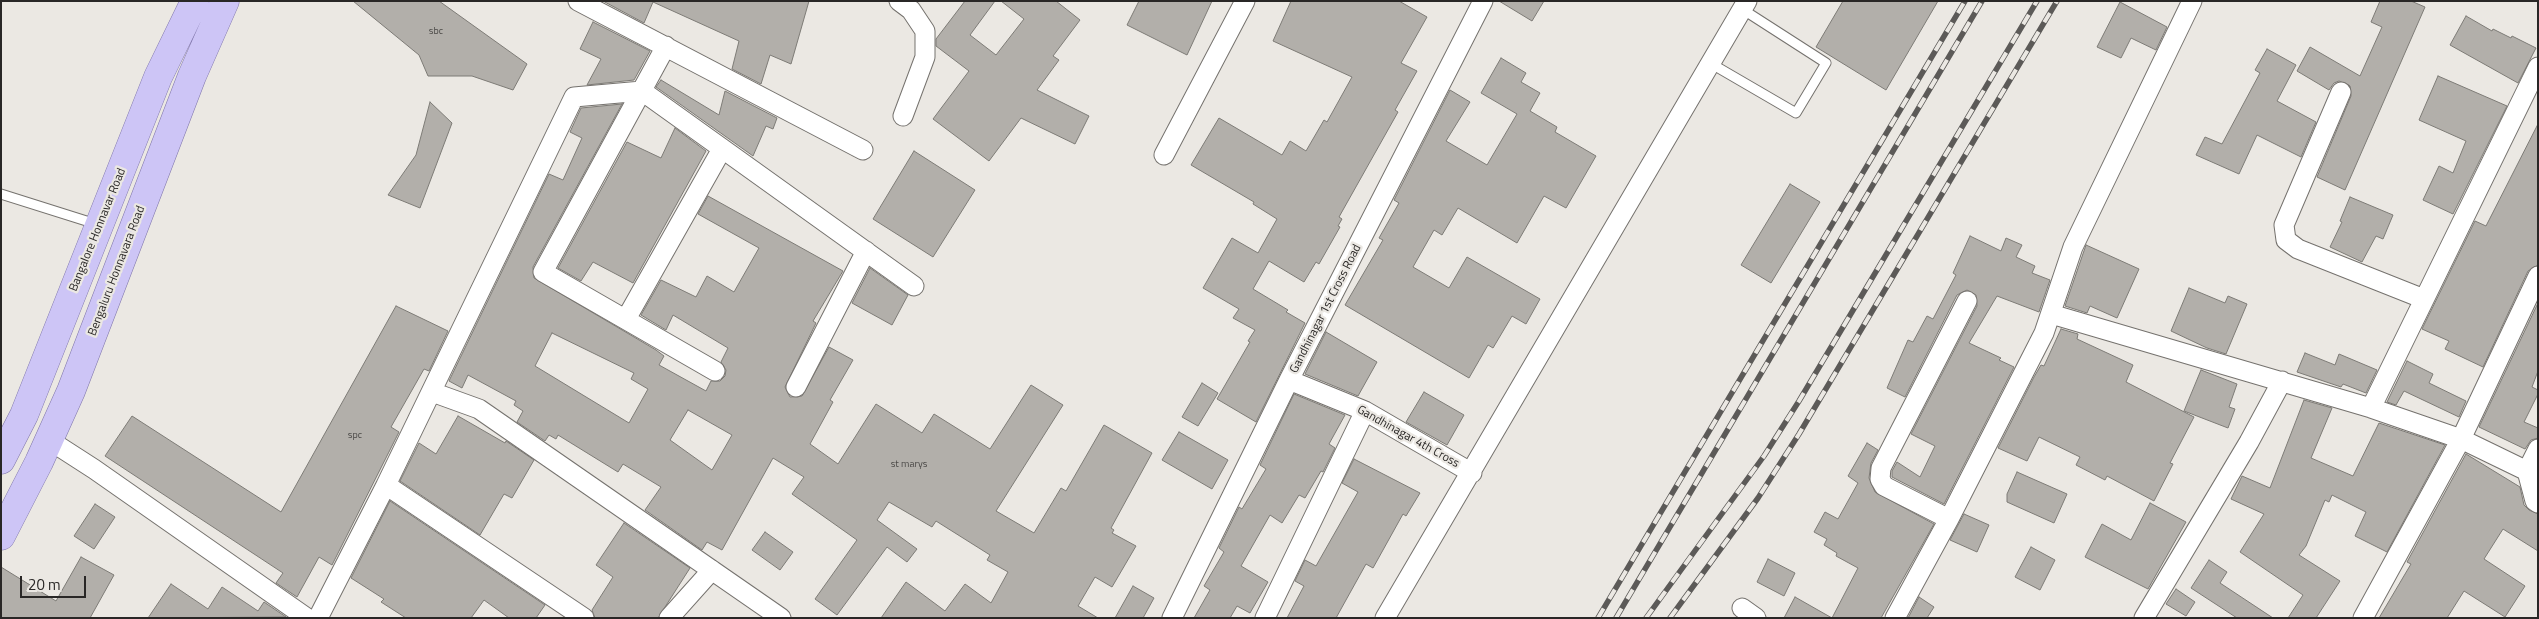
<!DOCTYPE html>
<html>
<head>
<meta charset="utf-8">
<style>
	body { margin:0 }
	#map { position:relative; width:2539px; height:619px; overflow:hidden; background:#ebe8e3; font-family:"Titillium Web",sans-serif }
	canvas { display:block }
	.frame { position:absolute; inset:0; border:2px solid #292726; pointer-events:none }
	.scale { position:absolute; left:20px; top:576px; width:66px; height:22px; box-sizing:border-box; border:2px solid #292726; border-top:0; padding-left:6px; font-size:15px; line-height:18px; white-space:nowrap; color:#292726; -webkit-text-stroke:4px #ebe8e3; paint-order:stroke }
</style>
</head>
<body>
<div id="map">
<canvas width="2539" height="619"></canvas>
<div class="frame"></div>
<div class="scale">20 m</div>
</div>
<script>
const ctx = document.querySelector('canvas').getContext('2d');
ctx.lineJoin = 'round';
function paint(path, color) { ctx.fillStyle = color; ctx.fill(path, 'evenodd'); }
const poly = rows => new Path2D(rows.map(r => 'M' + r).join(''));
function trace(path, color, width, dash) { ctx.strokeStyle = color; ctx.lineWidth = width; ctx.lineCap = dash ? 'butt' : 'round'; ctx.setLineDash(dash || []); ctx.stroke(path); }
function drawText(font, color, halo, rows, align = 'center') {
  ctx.font = font + ' "Titillium Web",sans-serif'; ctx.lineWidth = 4.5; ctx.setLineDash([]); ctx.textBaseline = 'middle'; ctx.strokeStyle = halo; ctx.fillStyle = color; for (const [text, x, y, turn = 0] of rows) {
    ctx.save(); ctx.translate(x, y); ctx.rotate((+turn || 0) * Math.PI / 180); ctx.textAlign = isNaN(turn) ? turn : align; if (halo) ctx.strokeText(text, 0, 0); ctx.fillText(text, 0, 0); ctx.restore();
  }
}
const building = poly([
	[353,1,439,1,527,64,513,90,472,76,428,76,419,55,353,1],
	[603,1,809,1,791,64,770,55,761,84,732,69,739,41,653,2,644,23,603,1],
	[965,1,995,1,970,35,996,55,1024,19,1001,1,1056,1,1080,20,1053,56,1059,60,1037,90,1089,116,1075,144,1021,118,989,161,933,119,969,71,936,46,936,39,965,1],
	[1139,1,1212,1,1187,55,1127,25,1139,1],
	[1291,1,1399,1,1427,17,1401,63,1417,71,1395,110,1398,112,1339,217,1342,219,1338,226,1340,227,1319,264,1316,262,1304,282,1269,261,1253,289,1288,310,1286,312,1305,323,1256,422,1217,399,1250,342,1248,341,1255,330,1233,318,1239,309,1203,288,1232,238,1258,253,1277,219,1253,204,1254,202,1191,165,1219,118,1282,155,1290,141,1306,151,1324,120,1327,122,1352,77,1273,41,1291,1],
	[1499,1,1544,1,1532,21,1499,1],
	[1843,1,1938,1,1886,90,1816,47,1843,1],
	[2380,1,2411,1,2425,7,2345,190,2317,177,2351,96,2350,86,2339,81,2334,83,2329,90,2297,71,2310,47,2360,76,2382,27,2371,22,2380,1],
	[2120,2,2167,27,2156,50,2131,38,2121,58,2097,47,2120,2],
	[2466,16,2492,31,2493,29,2511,38,2512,36,2536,48,2518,83,2450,45,2466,16],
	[593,22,650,51,634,80,587,85,601,59,580,49,593,22],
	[2267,49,2296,65,2277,101,2316,122,2301,157,2257,135,2239,174,2196,155,2205,137,2222,144,2260,73,2255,70,2267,49],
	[1501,58,1526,73,1521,82,1540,93,1530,111,1557,127,1555,132,1596,156,1566,208,1544,196,1517,243,1458,208,1442,235,1434,230,1413,267,1449,288,1467,257,1540,299,1526,324,1512,316,1493,348,1488,345,1469,378,1345,305,1383,240,1379,238,1399,203,1394,200,1450,90,1470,102,1446,141,1487,165,1517,114,1481,93,1501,58],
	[2438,76,2507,106,2453,214,2423,200,2439,166,2453,173,2466,141,2419,120,2438,76],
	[661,80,719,115,725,91,777,118,773,129,766,126,753,156,656,87,661,80],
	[430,102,452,123,420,208,388,195,416,155,430,102],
	[622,104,533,267,534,278,656,350,664,356,659,365,706,391,711,381,720,381,725,376,726,370,721,362,728,348,673,315,666,330,641,315,661,280,696,297,707,276,734,292,759,248,698,214,708,196,843,271,813,321,816,323,785,387,790,397,802,396,829,347,853,360,830,400,833,402,810,444,838,464,876,404,922,433,934,414,990,449,1031,385,1063,405,996,511,1034,533,1061,488,1066,491,1104,425,1152,453,1111,528,1114,530,1112,533,1136,546,1112,587,1095,577,1078,606,1098,618,881,618,906,582,945,611,965,584,991,603,1008,572,987,560,990,555,936,521,932,527,889,502,877,520,917,549,907,562,887,547,837,615,815,599,857,540,792,494,804,477,773,458,722,550,707,542,702,550,645,510,661,487,623,464,618,472,558,435,556,439,549,435,545,441,517,422,523,411,514,405,516,401,468,375,462,388,449,381,549,174,563,180,582,138,570,132,581,108,622,104],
	[552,333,634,373,631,379,648,389,629,423,535,366,552,333],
	[688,410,732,435,712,470,670,440,688,410],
	[2538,124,2538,265,2528,271,2483,367,2445,349,2449,341,2422,329,2475,221,2486,226,2538,124],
	[675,128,706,151,633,283,593,262,581,281,558,268,627,142,661,158,675,128],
	[914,151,975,190,933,257,873,219,914,151],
	[1790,184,1820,202,1771,283,1741,265,1790,184],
	[2350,197,2393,215,2383,239,2376,236,2362,262,2330,247,2342,222,2340,221,2350,197],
	[1970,236,2001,251,2006,238,2022,245,2016,257,2035,266,2032,273,2050,280,2039,312,1997,296,1969,343,2001,358,1999,360,2014,367,1944,504,1892,477,1892,471,1897,462,1920,477,1935,446,1911,434,1977,306,1976,295,1967,290,1957,295,1905,397,1887,388,1908,340,1913,342,1927,316,1933,319,1956,275,1953,273,1970,236],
	[2086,245,2139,269,2117,318,2090,306,2087,313,2065,306,2086,245],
	[870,268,908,295,892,325,852,303,870,268],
	[2189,288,2225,303,2228,296,2247,304,2226,354,2207,348,2171,331,2189,288],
	[2538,303,2538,371,2532,387,2538,390,2538,394,2524,422,2538,428,2538,438,2531,440,2525,449,2479,427,2538,303],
	[396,306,448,331,429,371,424,369,391,427,399,432,332,565,319,557,297,597,276,583,283,573,105,456,132,416,281,512,396,306],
	[2061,329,2078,334,2077,339,2133,365,2126,382,2194,417,2170,463,2173,464,2154,501,2107,476,2105,480,2076,465,2080,457,2039,437,2027,461,1998,448,2034,377,2041,365,2044,366,2061,329],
	[1326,332,1377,362,1358,396,1305,374,1326,332],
	[2305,353,2335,365,2339,354,2377,370,2366,393,2343,384,2341,387,2297,372,2305,353],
	[2407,361,2433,374,2429,383,2466,401,2459,417,2404,391,2396,405,2387,402,2407,361],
	[2201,370,2237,384,2229,407,2235,409,2228,428,2184,411,2201,370],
	[1202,383,1218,393,1198,426,1182,417,1202,383],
	[1424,392,1464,415,1447,445,1406,422,1424,392],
	[1294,394,1345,415,1329,444,1335,448,1323,472,1321,471,1305,498,1299,495,1282,523,1270,515,1241,566,1268,582,1250,613,1237,606,1230,618,1194,618,1210,590,1204,586,1224,552,1219,548,1239,507,1242,509,1266,469,1260,465,1294,394],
	[2304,400,2332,408,2311,458,2353,476,2379,423,2445,445,2387,552,2355,536,2366,512,2332,495,2329,502,2325,500,2306,546,2299,555,2340,581,2316,618,2288,618,2303,595,2240,552,2264,514,2231,499,2242,476,2270,488,2304,400],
	[458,416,505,443,506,441,534,460,512,498,504,494,480,535,400,481,419,443,436,454,458,416],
	[1179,432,1228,460,1212,489,1162,460,1179,432],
	[1867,443,1878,450,1871,463,1869,478,1875,492,1934,524,1881,618,1832,618,1858,568,1836,556,1837,553,1824,545,1827,539,1814,532,1825,512,1838,519,1858,483,1848,476,1867,443],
	[2466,454,2520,487,2524,505,2529,510,2538,514,2538,551,2503,529,2484,559,2525,586,2505,617,2464,591,2447,618,2379,618,2411,564,2407,562,2466,454],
	[1354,459,1420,493,1406,516,1403,514,1373,568,1366,564,1336,618,1287,618,1304,586,1295,581,1305,560,1316,566,1358,492,1342,483,1354,459],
	[2017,472,2067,494,2054,523,2007,502,2007,494,2017,472],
	[390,501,545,605,536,618,509,618,484,600,471,618,406,618,381,602,384,599,351,578,390,501],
	[2150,503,2186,522,2148,589,2085,557,2102,524,2131,540,2150,503],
	[95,504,115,517,94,549,74,536,95,504],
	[1964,514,1989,525,1977,552,1950,540,1964,514],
	[624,523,690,568,658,618,595,618,592,610,613,577,596,565,624,523],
	[765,532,793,552,780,570,752,550,765,532],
	[2031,547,2055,560,2040,590,2015,577,2031,547],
	[81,557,114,575,90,618,1,618,1,567,56,601,81,557],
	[1768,559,1795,573,1784,596,1757,582,1768,559],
	[2209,560,2227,572,2220,583,2273,618,2237,618,2191,588,2209,560],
	[171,584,208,609,222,587,258,611,264,602,286,617,148,618,171,584],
	[1133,586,1154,598,1143,618,1115,618,1133,586],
	[2176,589,2195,602,2186,616,2166,604,2176,589],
	[1795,597,1832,618,1784,618,1795,597],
	[1919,597,1934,607,1927,618,1908,618,1919,597]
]);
const service = poly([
	[1710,63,1796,113,1826,63,1742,9],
	[1,194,96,224]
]);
const minor = poly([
	[578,1,863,150],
	[899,1,911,10,925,31,925,57,903,116],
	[666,46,543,272,715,371],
	[2341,92,2284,225,2286,240,2298,249,2424,299],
	[1164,155,1245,1],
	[2051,314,2371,408,2461,439,2538,276],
	[626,319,722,149],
	[1289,380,1365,411,1472,473],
	[796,387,866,251],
	[432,392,479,409,781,618],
	[2371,408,2538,67],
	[49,440,94,469,307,618],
	[2538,449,2527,471,2535,501,2538,503],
	[386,485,574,97,642,91,914,286],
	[1949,519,1884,486,1880,479,1881,468,1967,301],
	[1742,608,1756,618],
	[318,618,386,485,584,618],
	[669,618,712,570],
	[1172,618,1289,380,1483,1],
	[1265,618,1365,411],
	[1385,618,1747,1],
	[1895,618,1949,519,2044,333,2073,247,2192,1],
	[2144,618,2249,442,2282,381],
	[2363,618,2461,439,2527,471]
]);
const primary = poly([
	[1,460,24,415,158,77,195,1],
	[1,536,39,462,71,391,192,76,225,1]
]);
const rail = poly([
	[1598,618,1965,1],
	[1616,618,1982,1],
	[1646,618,1764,456,1799,401,2037,1],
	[1670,618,1758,498,1799,434,2057,1]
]);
const numberNames = [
	["sbc",436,32],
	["spc",355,436],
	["st marys",909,465]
];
const streetNames = [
	["Bangalore Honnavar Road",98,230,-68],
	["Bengaluru Honnavara Road",117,271,-69],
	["Gandhinagar 1st Cross Road",1326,309,-63],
	["Gandhinagar 4th Cross",1408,437,29]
];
paint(building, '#b2afaa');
trace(building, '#7d7b76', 1);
trace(service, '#75726e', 11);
trace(minor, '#75726e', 21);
trace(primary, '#7e74a9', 29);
trace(service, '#fff', 9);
trace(minor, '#fff', 19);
trace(primary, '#cdc5f6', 28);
trace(rail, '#5c5a58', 5.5);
trace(rail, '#ebe8e3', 4, [11]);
drawText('10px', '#4b4947', null, numberNames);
drawText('12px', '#292726', '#ebe8e3', streetNames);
</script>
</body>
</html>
